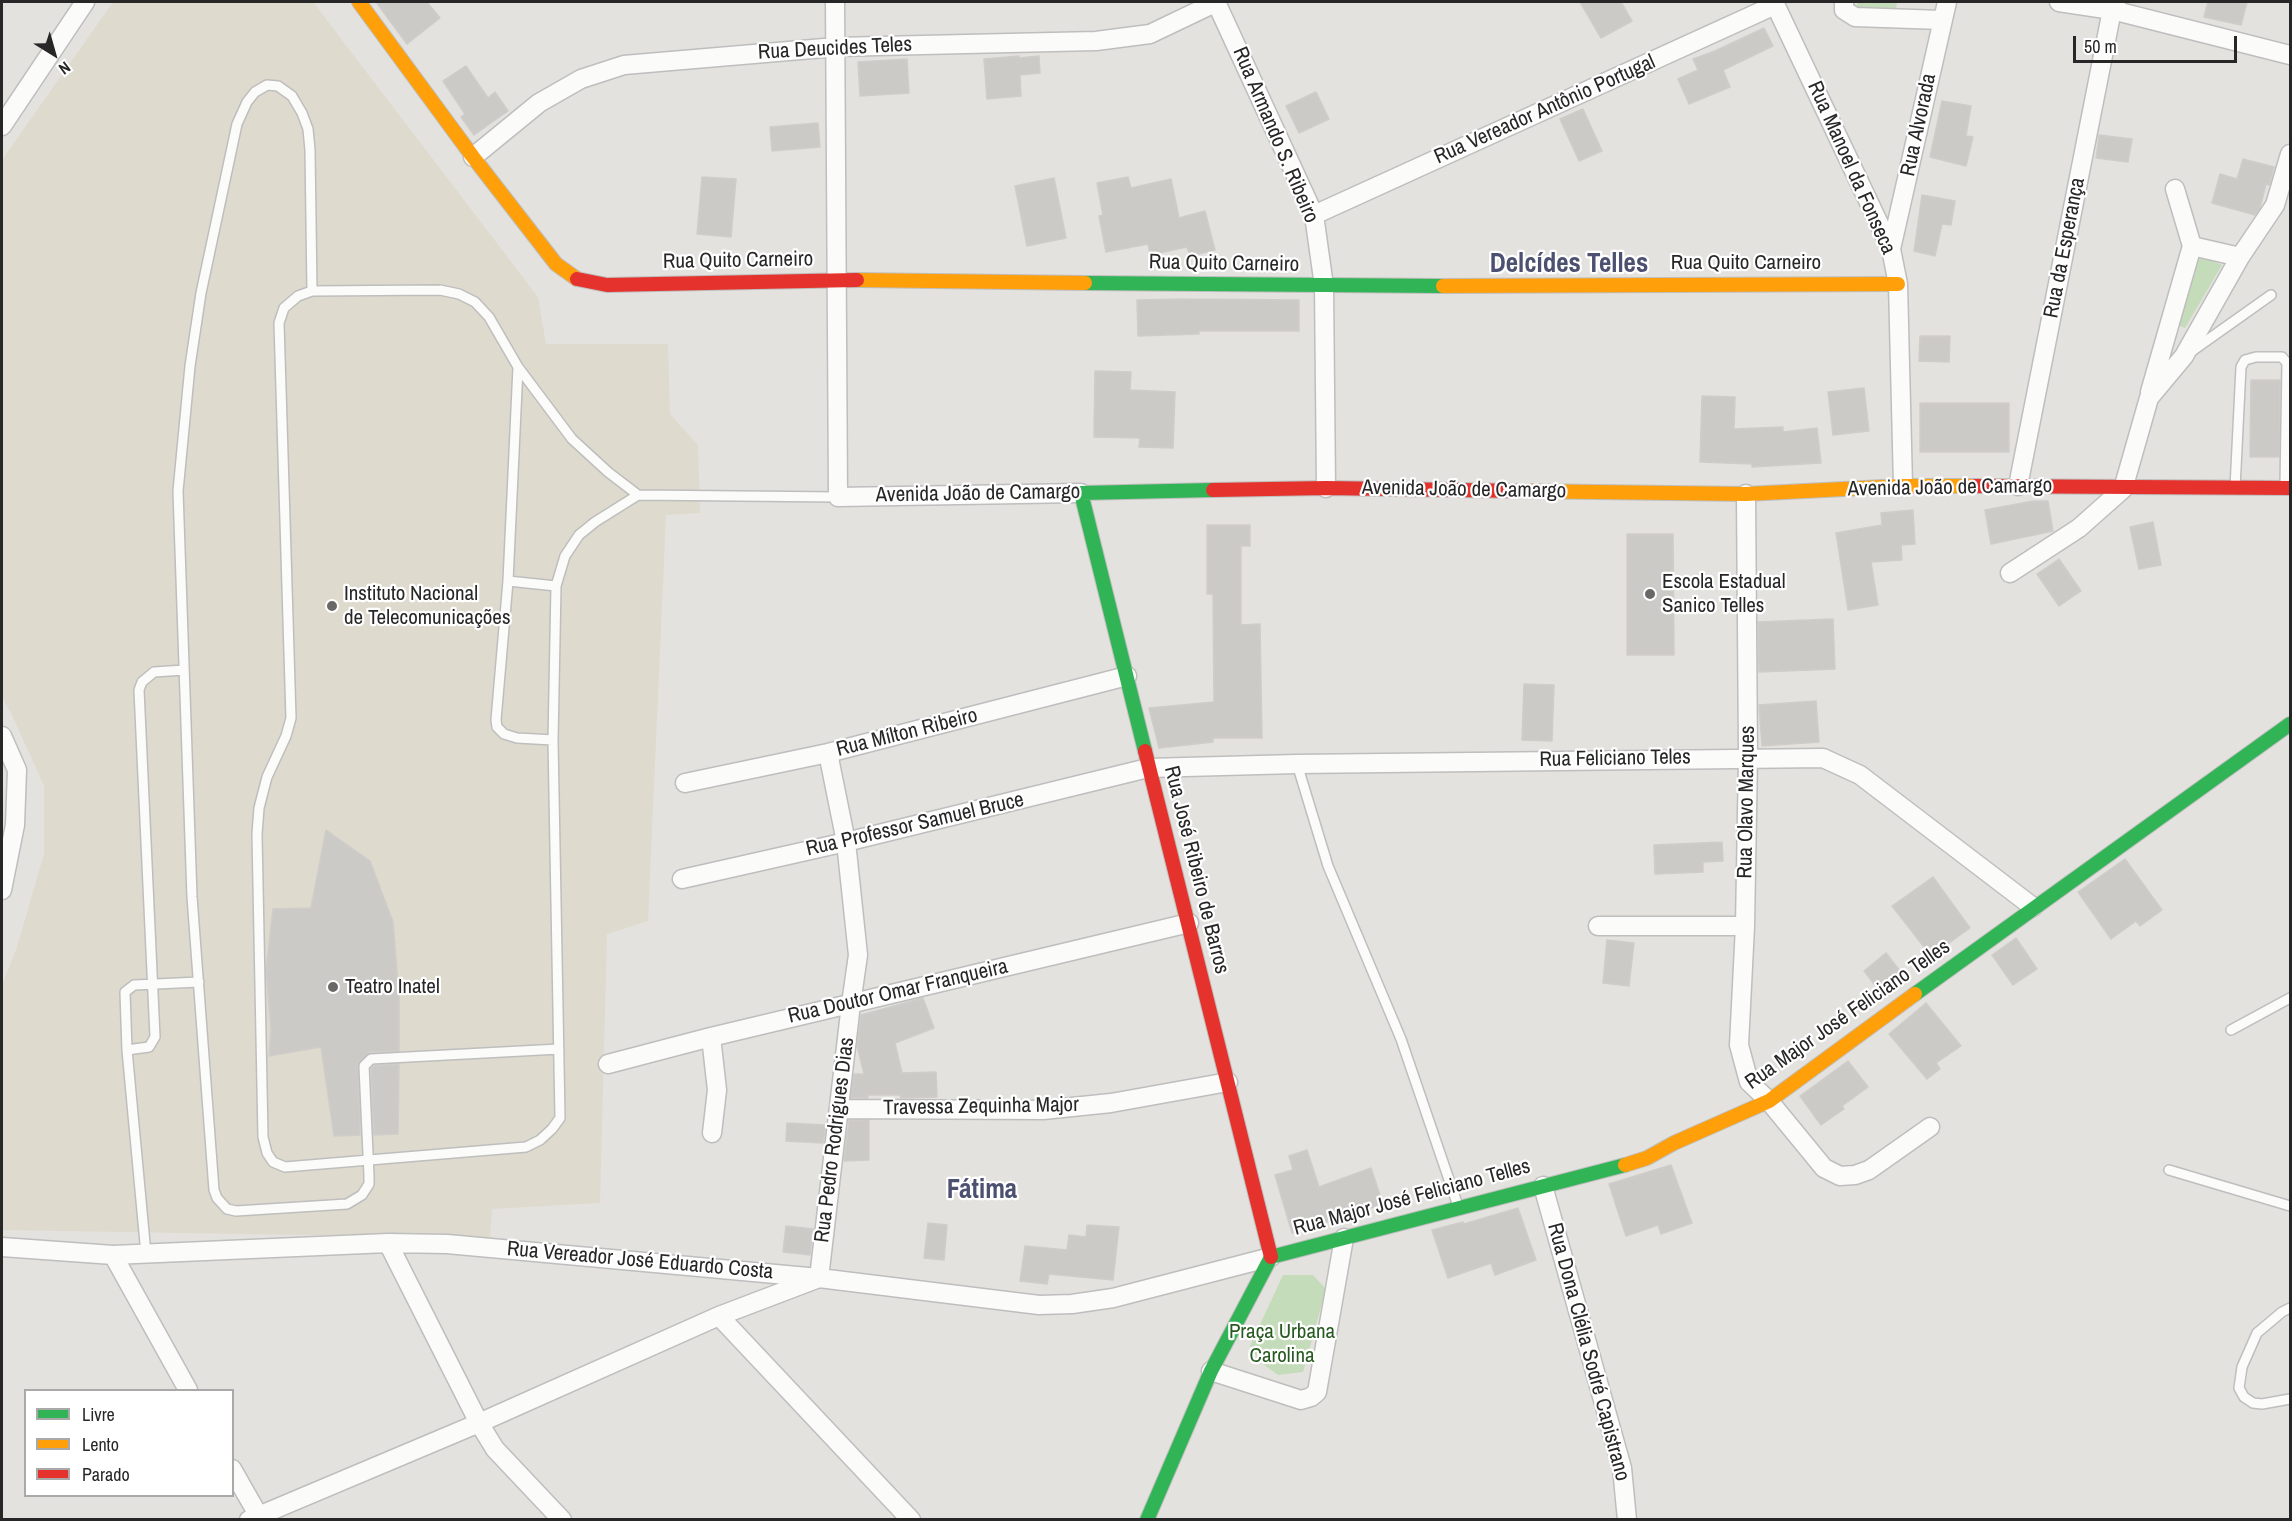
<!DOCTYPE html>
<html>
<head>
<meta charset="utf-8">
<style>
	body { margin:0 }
	#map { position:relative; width:2292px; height:1521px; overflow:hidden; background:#e4e2de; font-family:"Archivo Narrow",sans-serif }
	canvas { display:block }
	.frame { position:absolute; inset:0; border:3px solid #272727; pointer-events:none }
	.legend { position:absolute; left:24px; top:1389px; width:210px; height:108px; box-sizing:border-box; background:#fff; border:2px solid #a9a9a9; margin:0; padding:8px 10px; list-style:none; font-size:18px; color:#272727 }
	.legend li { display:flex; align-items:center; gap:12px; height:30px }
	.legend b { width:30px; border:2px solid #a9a9a9 }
	.north { position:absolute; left:24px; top:24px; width:60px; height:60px; -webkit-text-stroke:4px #fff; paint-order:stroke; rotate:143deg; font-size:16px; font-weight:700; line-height:24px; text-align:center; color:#272727 }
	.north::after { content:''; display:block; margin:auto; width:21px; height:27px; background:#272727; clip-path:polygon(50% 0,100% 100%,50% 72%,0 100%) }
	.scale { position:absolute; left:2073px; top:36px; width:164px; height:27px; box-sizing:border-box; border:3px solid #272727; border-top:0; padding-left:8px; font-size:18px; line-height:21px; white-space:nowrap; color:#272727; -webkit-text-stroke:4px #fff; paint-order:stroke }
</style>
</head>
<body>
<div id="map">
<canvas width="2292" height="1521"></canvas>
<div class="frame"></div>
<ul class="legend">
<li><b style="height:8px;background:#30b455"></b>Livre</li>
<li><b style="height:8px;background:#ff9f0a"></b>Lento</li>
<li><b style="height:8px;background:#e5322d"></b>Parado</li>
</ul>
<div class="north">N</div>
<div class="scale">50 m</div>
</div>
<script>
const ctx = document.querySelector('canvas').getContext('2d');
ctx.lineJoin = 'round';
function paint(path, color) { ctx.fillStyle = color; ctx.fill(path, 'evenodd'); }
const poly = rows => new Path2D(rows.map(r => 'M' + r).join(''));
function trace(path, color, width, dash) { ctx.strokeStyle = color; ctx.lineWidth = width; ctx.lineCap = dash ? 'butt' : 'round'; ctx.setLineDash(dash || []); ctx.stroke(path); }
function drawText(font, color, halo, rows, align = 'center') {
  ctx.font = font + ' "Archivo Narrow",sans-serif'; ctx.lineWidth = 4.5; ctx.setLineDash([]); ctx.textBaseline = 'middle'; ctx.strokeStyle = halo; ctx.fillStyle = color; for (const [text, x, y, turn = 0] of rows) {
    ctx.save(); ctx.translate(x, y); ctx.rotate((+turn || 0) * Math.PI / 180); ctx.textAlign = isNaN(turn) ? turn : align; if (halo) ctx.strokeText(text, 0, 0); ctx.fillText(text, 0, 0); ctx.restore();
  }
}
const education = poly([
	[113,2,313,2,538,297,546,344,668,344,670,414,698,445,700,513,666,515,648,921,607,934,600,1203,492,1209,490,1238,2,1230,2,985,16,950,44,854,44,786,11,713,2,697,2,160]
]);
const green = poly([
	[1858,2,1897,2,1895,15,1856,8],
	[2196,253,2222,265,2185,328,2175,324],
	[1283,1275,1313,1275,1326,1289,1303,1372,1278,1375,1260,1362,1250,1346]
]);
const building = poly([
	[376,2,427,2,440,18,407,44,376,2],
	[1580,2,1621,2,1632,21,1601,38,1580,2],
	[2208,2,2247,2,2241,25,2204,17,2208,2],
	[1764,28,1773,46,1723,70,1730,87,1689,104,1678,79,1698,70,1693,59,1715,51,1764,28],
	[1019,56,1019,58,1039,56,1040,73,1020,75,1021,96,987,99,984,59,1019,56],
	[907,59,909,93,860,96,858,62,907,59],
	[466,66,488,98,495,92,508,111,474,135,461,117,465,114,443,81,466,66],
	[1316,92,1329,119,1299,133,1286,106,1316,92],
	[1942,101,1971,106,1966,136,1973,137,1966,166,1930,157,1942,101],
	[1583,109,1602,151,1579,161,1560,119,1583,109],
	[818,123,820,147,772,151,770,127,818,123],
	[2099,135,2132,139,2128,162,2096,158,2099,135],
	[2243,159,2274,167,2269,185,2266,184,2260,208,2255,215,2212,203,2220,174,2237,179,2243,159],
	[702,177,736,179,731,237,697,234,702,177],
	[1128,177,1131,188,1171,179,1179,218,1205,211,1215,250,1190,256,1187,247,1150,255,1148,244,1106,252,1099,216,1103,215,1097,183,1128,177],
	[1054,178,1066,238,1027,246,1015,186,1054,178],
	[1922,195,1955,201,1951,225,1942,224,1935,256,1914,251,1922,195],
	[1185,299,1299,300,1299,331,1199,331,1199,334,1138,336,1137,300,1185,299],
	[1920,336,1950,336,1949,362,1919,361,1920,336],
	[1095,371,1131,372,1130,390,1175,392,1173,448,1139,447,1140,438,1094,437,1095,371],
	[2251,380,2280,380,2279,457,2250,457,2251,380],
	[1864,388,1869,431,1833,435,1828,392,1864,388],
	[1702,396,1735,397,1734,429,1783,427,1783,432,1817,428,1821,463,1752,467,1752,464,1700,462,1702,396],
	[1920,403,2009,403,2009,452,1920,452,1920,403],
	[2033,501,2048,501,2053,531,1991,544,1985,510,2033,501],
	[1913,510,1915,544,1901,545,1902,560,1871,562,1878,605,1848,610,1836,533,1882,525,1881,513,1913,510],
	[2153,522,2161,565,2139,569,2130,527,2153,522],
	[1207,525,1250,525,1250,546,1241,546,1241,625,1260,624,1262,738,1213,738,1213,742,1159,748,1149,708,1214,702,1213,594,1207,594,1207,525],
	[1627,534,1673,534,1674,655,1627,655,1627,534],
	[2059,559,2081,591,2059,606,2037,574,2059,559],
	[1833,619,1835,669,1759,672,1758,622,1833,619],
	[1524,684,1554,685,1552,741,1522,740,1524,684],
	[1816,701,1819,742,1762,746,1759,705,1816,701],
	[326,830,370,861,393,922,399,998,399,1051,370,1052,358,1063,360,1135,334,1136,321,1047,269,1056,271,1029,266,971,273,909,311,908,326,830],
	[1722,842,1723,861,1703,862,1703,872,1655,874,1654,845,1722,842],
	[2125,859,2162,910,2140,926,2136,921,2111,939,2078,892,2125,859],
	[1933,877,1970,928,1931,956,1892,906,1933,877],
	[2016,938,2037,969,2013,985,1992,955,2016,938],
	[1607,940,1634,943,1629,986,1603,983,1607,940],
	[1886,953,1908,981,1885,998,1864,971,1886,953],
	[923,998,934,1028,895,1043,902,1073,936,1072,937,1097,901,1098,900,1095,868,1095,868,1098,851,1098,854,1074,864,1074,857,1046,861,1015,923,998],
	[1926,1003,1961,1046,1936,1063,1940,1069,1927,1079,1889,1034,1926,1003],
	[1848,1061,1868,1087,1842,1106,1844,1109,1821,1125,1800,1096,1848,1061],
	[399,1064,398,1134,374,1135,371,1069,374,1066,399,1064],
	[849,1120,869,1120,869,1160,844,1161,849,1120],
	[787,1123,826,1125,823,1143,786,1141,787,1123],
	[1307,1150,1319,1187,1371,1168,1383,1204,1292,1233,1275,1175,1293,1170,1289,1156,1307,1150],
	[1671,1165,1692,1223,1661,1234,1658,1225,1626,1236,1609,1184,1671,1165],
	[1518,1208,1536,1260,1495,1275,1491,1263,1448,1278,1432,1230,1463,1222,1464,1224,1518,1208],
	[928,1223,947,1225,944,1260,924,1258,928,1223],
	[1087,1225,1119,1227,1113,1280,1049,1274,1047,1284,1020,1281,1025,1246,1067,1250,1069,1235,1086,1237,1087,1225],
	[786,1226,813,1229,810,1255,783,1252,786,1226]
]);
const lane = poly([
	[440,290,459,294,475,302,489,317,518,367,572,439,608,472,638,495,595,522,579,535,565,556,556,586,553,740,560,1118,552,1129,540,1140,526,1147,285,1167,273,1162,267,1153,263,1137,257,834,259,808,267,777,286,736,291,718,279,323,284,308,298,296,312,291,440,290],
	[312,291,310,150,308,129,302,113,292,96,278,86,267,85,255,92,247,102,237,124,201,293,190,366,178,491,192,897,214,1190,217,1198,227,1209,236,1211,347,1204,362,1195,369,1184,369,1176,364,1066,371,1059,559,1049],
	[2192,351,2271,295],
	[518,367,508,581,496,720,497,727,504,734,517,738,553,740],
	[2235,488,2241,367,2245,360,2256,357,2282,357,2287,363,2285,486],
	[638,495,838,497],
	[508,581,556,586],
	[1297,764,1328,866,1401,1039,1458,1206],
	[2231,1030,2290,998],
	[127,1050,149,1047,155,1037,139,690,142,682,154,672,184,670],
	[2169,1170,2290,1206],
	[146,1254,127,1050,125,992,134,985,199,982],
	[2290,1308,2282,1312,2257,1333,2242,1367,2239,1388,2244,1397,2253,1403,2262,1404,2290,1399]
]);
const street = poly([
	[835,2,838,497,1081,493],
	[1216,2,1314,215,1324,286,1326,488],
	[1774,2,1891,249,1898,284,1903,486],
	[1844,2,1844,10,1855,17,1942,20],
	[2059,2,2112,10,2290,55],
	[2,126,85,2],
	[473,157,539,103,581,79,624,65,836,47,1096,41,1150,34,1217,2],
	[1314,215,1775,5],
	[2192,246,2240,257],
	[1891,249,1947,2],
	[2150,392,2192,246,2175,189],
	[2018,486,2112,10,2116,2],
	[1746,494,1748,757,1745,926,1739,1045,1749,1082,1769,1101,1824,1168,1840,1176,1855,1175,1869,1170,1930,1127],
	[2010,573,2079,528,2123,489,2149,398,2184,356,2240,257,2275,205,2290,154],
	[2,736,17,770,15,825,2,890],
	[685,783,828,753,1127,676],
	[682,879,846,842,1148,768,1297,764,1823,758,1860,775,2033,907],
	[1598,926,1745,926],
	[711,1037,717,1090,712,1133],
	[608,1064,711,1037,1189,923],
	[839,1109,1043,1110,1111,1103,1228,1082],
	[1543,1186,1622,1468,1627,1520],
	[388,1243,479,1423,495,1449,562,1520],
	[2,1247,113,1255,388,1243,447,1244,819,1278,1039,1305,1072,1304,1113,1298,1271,1257],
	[113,1255,188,1390],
	[719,1316,911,1520],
	[1211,1371,1301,1400,1311,1397,1317,1392,1344,1238],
	[232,1469,261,1520],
	[249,1520,479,1423,719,1316,819,1278,851,1004,858,955,846,842,828,753]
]);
const fast = poly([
	[1085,283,1443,286],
	[1145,751,1081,493,1213,490],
	[1915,994,2290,724],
	[1271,1257,1625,1165],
	[1147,1520,1211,1371,1271,1257]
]);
const slow = poly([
	[359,2,473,157,556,264,577,279],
	[857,280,1085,283],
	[1443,286,1898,284],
	[1520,491,1746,494,1903,486,1974,486],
	[1625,1165,1647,1158,1674,1143,1769,1101,1915,994]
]);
const jam = poly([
	[577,279,607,285,857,280],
	[1974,486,2290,488],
	[1213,490,1326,488,1520,491],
	[1145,751,1271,1257]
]);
const markers = [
	[1650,594,6,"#696867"],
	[332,606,6,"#696867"],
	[333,987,6,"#696867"]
];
const streetNames = [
	["Rua Deucides Teles",835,49,-3],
	["Rua Vereador Antônio Portugal",1545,110,-24],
	["Rua Alvorada",1919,125,-78],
	["Rua Armando S. Ribeiro",1275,135,67],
	["Rua Manoel da Fonseca",1851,168,66],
	["Rua da Esperança",2065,248,-79],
	["Rua Quito Carneiro",738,261,-1],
	["Rua Quito Carneiro",1746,263],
	["Rua Quito Carneiro",1224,264,1],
	["Avenida João de Camargo",1950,488,-1],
	["Avenida João de Camargo",1464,490,1],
	["Avenida João de Camargo",978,494,-1],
	["Rua Mílton Ribeiro",907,733,-14],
	["Rua Feliciano Teles",1615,759,-1],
	["Rua Olavo Marques",1747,802,-89],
	["Rua Professor Samuel Bruce",915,825,-13],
	["Rua José Ribeiro de Barros",1196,870,76],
	["Rua Doutor Omar Franqueira",898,992,-13],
	["Rua Major José Feliciano Telles",1848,1015,-35],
	["Travessa Zequinha Major",981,1107,-1],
	["Rua Pedro Rodrigues Dias",835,1140,-83],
	["Rua Major José Feliciano Telles",1412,1198,-15],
	["Rua Vereador José Eduardo Costa",640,1261,5],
	["Rua Dona Clélia Sodré Capistrano",1588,1352,75]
];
const poiNames = [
	["Escola Estadual",1662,582],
	["Sanico Telles",1662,606],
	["Instituto Nacional",344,594],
	["de Telecomunicações",344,618],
	["Teatro Inatel",345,987]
];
const parkNames = [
	["Praça Urbana",1282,1332],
	["Carolina",1282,1356]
];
const districtNames = [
	["Delcídes Telles",1569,265],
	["Fátima",982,1191]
];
paint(education, '#dedacd');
paint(green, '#c5dcba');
paint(building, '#cccac7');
trace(building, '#cfcdca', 1.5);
trace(lane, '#bebebe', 12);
trace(street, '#bebebe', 21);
trace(fast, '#bebebe', 16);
trace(slow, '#bebebe', 16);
trace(jam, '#bebebe', 16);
trace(lane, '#fbfbfa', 9);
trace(street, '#fbfbfa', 18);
trace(fast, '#30b455', 14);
trace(slow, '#ff9f0a', 14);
trace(jam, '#e5322d', 14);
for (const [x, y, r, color] of markers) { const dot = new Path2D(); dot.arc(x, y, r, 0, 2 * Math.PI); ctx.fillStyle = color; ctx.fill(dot); trace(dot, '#fff', 2); }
drawText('21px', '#272727', '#fff', streetNames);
drawText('21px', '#272727', '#fff', poiNames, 'left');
drawText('21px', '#285921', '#fff', parkNames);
drawText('bold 27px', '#4d5171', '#fff', districtNames);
</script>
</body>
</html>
